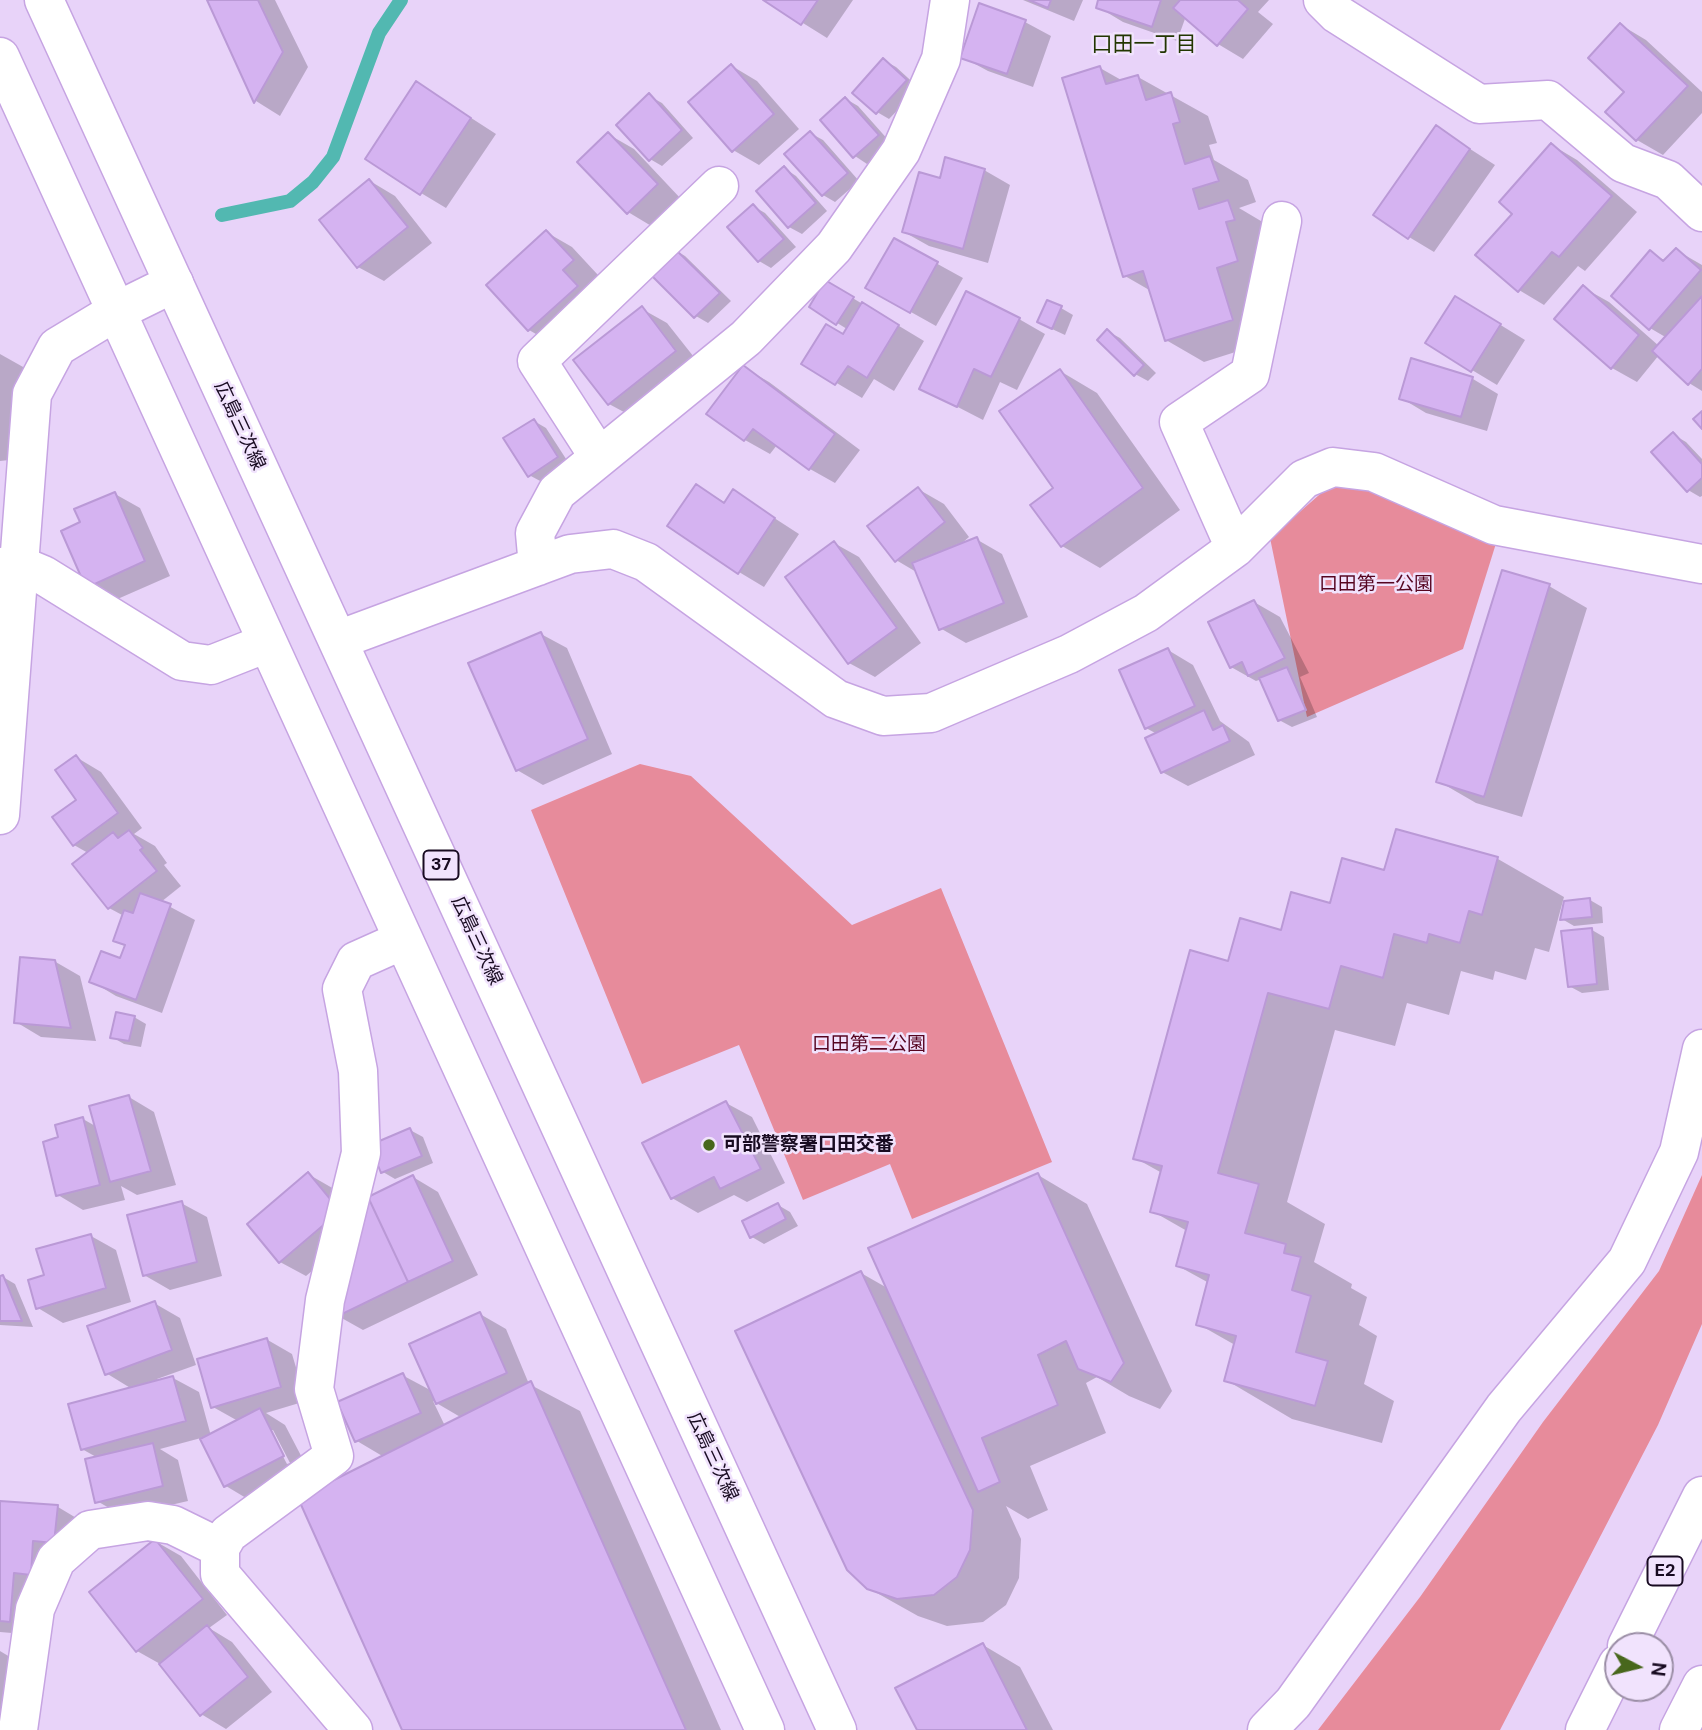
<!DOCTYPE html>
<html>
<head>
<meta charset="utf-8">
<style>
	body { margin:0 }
	#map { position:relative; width:1702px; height:1730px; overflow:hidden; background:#e8d3f9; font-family:"DM Sans",sans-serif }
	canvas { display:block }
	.north { position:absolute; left:1604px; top:1632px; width:70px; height:70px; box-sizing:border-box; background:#f1e3fd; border:2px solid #9a8da5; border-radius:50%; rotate:97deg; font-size:19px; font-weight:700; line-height:28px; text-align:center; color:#180b21 }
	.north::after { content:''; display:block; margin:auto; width:24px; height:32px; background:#48671c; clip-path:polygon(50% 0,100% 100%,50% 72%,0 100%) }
</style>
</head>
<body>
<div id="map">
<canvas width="1702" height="1730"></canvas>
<div class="north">N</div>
</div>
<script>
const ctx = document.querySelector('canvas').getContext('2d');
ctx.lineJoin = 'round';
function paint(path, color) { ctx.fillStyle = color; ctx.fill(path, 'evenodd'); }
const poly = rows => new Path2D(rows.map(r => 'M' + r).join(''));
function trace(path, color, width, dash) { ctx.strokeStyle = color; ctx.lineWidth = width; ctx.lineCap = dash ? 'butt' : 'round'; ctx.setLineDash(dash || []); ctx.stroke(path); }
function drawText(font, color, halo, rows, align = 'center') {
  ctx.font = font + ' "DM Sans","Noto Sans JP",sans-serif'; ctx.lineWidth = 5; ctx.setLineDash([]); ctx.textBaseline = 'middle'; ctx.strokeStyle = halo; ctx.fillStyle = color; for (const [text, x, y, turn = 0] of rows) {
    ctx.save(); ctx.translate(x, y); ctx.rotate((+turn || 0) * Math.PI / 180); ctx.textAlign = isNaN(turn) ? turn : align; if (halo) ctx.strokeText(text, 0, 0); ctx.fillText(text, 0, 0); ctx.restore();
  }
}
const green = poly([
	[1366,481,1498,537,1463,649,1307,717,1270,538,1327,488],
	[640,764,691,776,852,925,941,888,1052,1162,912,1219,890,1164,803,1200,739,1045,642,1084,531,810],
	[1702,1175,1702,1324,1658,1425,1500,1730,1318,1730,1420,1597,1543,1422,1659,1271]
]);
const shadow = poly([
	[209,0,275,0,308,67,280,116,256,101],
	[766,0,853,0,827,38],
	[1023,0,1083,0,1074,21],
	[1100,0,1269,0,1258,12,1273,24,1243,59,1218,44,1186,16,1177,41,1123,22,1098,7],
	[980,5,1025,22,1051,36,1033,87,988,71,962,57],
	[1621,25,1646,40,1702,92,1702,113,1663,155,1637,140,1608,112,1627,91],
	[883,60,896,67,919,88,889,119,877,112],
	[732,66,757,81,799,129,759,165,733,150],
	[1100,68,1123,81,1138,77,1208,116,1217,143,1209,145,1214,160,1248,180,1256,202,1239,208,1266,224,1270,341,1204,362,1166,340,1151,291,1125,276],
	[417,83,496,134,446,208,421,193],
	[649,96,662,103,693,138,662,166,650,159],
	[846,99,858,106,890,142,867,164,855,156],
	[1436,127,1495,165,1434,252,1409,237],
	[810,133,823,140,859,181,835,202,823,195],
	[608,134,634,149,682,200,653,227,628,212],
	[1552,145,1577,160,1637,212,1585,271,1578,266,1544,305,1519,290,1514,213],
	[784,168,796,176,827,211,802,234,789,227],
	[984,170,1010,185,988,263,929,246,904,232,941,180],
	[370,181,395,196,432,243,384,281,358,267],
	[753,206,765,213,796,247,771,268,759,261],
	[546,232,572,247,598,275,588,285,602,301,555,345,529,330],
	[894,240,963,278,936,326,893,302],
	[673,249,685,256,731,301,708,323,696,316],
	[1676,250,1702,265,1702,391,1689,383,1659,355,1637,382,1612,368,1584,288,1609,302,1659,346,1667,338,1650,328,1650,252,1666,261],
	[826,282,924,341,894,391,874,379,862,398,803,363,843,336,847,329,811,307],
	[1061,308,1073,315,1065,335,1052,329],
	[642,309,667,323,701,366,635,418,609,404],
	[1481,313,1525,340,1497,385,1472,370],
	[1019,319,1045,334,1017,390,1000,382,983,420,921,388],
	[1107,331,1120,338,1156,373,1148,381,1135,374],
	[0,354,32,372,19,459,0,461],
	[1412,360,1473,379,1498,394,1487,431,1426,413,1401,398],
	[743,367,769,382,860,450,835,483,810,469,777,445,770,454,745,440,709,413],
	[1060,371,1097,393,1180,510,1100,568,1062,546,1056,488],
	[534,421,546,428,570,465,542,482,529,475],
	[1674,435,1686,442,1702,459,1702,496,1700,497,1688,490],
	[697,486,726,503,734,492,799,534,764,587,739,572],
	[918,489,944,504,969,537,961,544,976,539,1002,554,1028,617,966,643,940,628,918,573,896,560],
	[115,494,140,508,170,576,113,601,87,587,82,523],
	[834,543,859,557,921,643,875,677,849,663],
	[1549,586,1587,608,1522,817,1476,803,1438,781],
	[1254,602,1280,617,1309,673,1300,677,1317,717,1292,727,1279,720,1263,682,1259,680,1256,681,1231,667],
	[541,634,567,648,612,754,543,785,517,770],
	[1168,650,1193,665,1220,721,1249,742,1255,755,1188,786,1162,772,1157,734,1146,728],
	[76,757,101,772,142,828,134,834,155,846,167,863,164,865,181,886,161,902,195,920,162,1013,116,996,91,981,121,960,126,947,115,940,124,916,109,908,88,853,74,845,78,800],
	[1397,831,1498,859,1564,897,1549,952,1535,948,1526,980,1495,971,1493,980,1461,971,1449,1015,1407,1003,1395,1046,1335,1030,1287,1202,1325,1224,1314,1262,1352,1284,1351,1288,1367,1297,1359,1325,1377,1336,1364,1384,1394,1401,1382,1443,1292,1419,1226,1380,1235,1345,1198,1324,1209,1283,1178,1266,1187,1231,1152,1211,1162,1173,1135,1158,1229,963,1386,872],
	[1590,900,1602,907,1603,923,1574,926,1562,919],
	[1592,930,1604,937,1609,990,1582,993,1569,986],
	[54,961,80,976,96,1041,41,1037,16,1022],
	[134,1017,146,1024,141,1047,124,1044,112,1037],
	[129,1097,154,1112,176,1185,137,1195,121,1186,125,1200,83,1210,58,1195,60,1139,83,1119,97,1127],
	[726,1103,752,1117,785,1183,747,1202,734,1195,698,1213,672,1198],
	[410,1130,423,1137,433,1163,395,1179,383,1172],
	[308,1174,334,1189,359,1219,413,1177,438,1192,478,1275,363,1330,338,1316,355,1235,306,1276,280,1262],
	[1038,1175,1087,1204,1172,1391,1160,1409,1129,1396,1097,1377,1086,1383,1106,1433,1030,1466,1048,1510,1028,1519,1006,1506,1021,1539,1019,1578,1006,1605,983,1622,947,1626,918,1616,868,1588,861,1273,889,1289],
	[181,1203,207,1217,222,1276,170,1290,144,1275],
	[778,1205,790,1212,798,1226,764,1244,752,1237],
	[91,1236,116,1250,131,1302,63,1323,38,1308,46,1276],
	[3,1277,15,1284,33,1327,0,1325,0,1278],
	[154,1303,180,1318,196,1365,157,1379,158,1382,173,1378,199,1392,211,1436,238,1421,213,1407,266,1339,292,1354,306,1401,266,1413,285,1425,309,1471,251,1501,226,1486,201,1438,160,1449,178,1460,188,1501,123,1516,97,1501,98,1458,82,1449,132,1389,106,1373],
	[269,1430,273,1430,290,1463,287,1464],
	[480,1314,506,1329,529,1384,580,1411,721,1730,403,1730,384,1457,357,1441,402,1375,432,1391],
	[433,1401,462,1418,445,1426],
	[0,1503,58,1507,83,1522,35,1635,0,1632],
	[155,1541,181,1556,227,1615,209,1628,232,1642,272,1692,226,1729,201,1714,162,1665,137,1651],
	[983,1645,1020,1667,1053,1730,919,1730],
	[0,1651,25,1666,0,1730]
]);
const stream = poly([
	[222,215,290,201,313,182,333,157,379,33,401,0]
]);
const building = poly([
	[207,0,258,0,283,52,254,103,207,0],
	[763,0,818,0,801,25,763,0],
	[1029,0,1051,0,1048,8,1029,0],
	[1098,0,1161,0,1152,27,1096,8,1098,0],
	[1180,0,1238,0,1248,9,1217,46,1173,8,1180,0],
	[979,3,1026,20,1007,74,960,58,979,3],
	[1620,23,1688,86,1636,141,1605,112,1624,92,1588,58,1620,23],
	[883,58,907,80,876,114,852,93,883,58],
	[731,64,774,114,732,152,688,102,731,64],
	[1100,66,1106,84,1138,75,1146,100,1171,92,1180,122,1173,124,1185,164,1210,156,1219,181,1193,189,1199,209,1228,200,1235,220,1226,222,1238,261,1217,268,1233,320,1165,341,1143,271,1123,277,1062,78,1100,66],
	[416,81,471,118,420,195,365,159,416,81],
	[649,93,682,130,649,161,616,125,649,93],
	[845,97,879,135,853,158,820,120,845,97],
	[1436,125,1470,149,1408,239,1373,215,1436,125],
	[810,131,848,173,822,196,784,154,810,131],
	[608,132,658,184,627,214,577,162,608,132],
	[1551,143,1612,196,1559,257,1552,252,1518,292,1475,255,1512,214,1499,202,1551,143],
	[945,157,985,169,963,249,902,232,919,172,940,178,945,157],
	[784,166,816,203,788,228,756,191,784,166],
	[369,179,408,227,357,268,319,220,369,179],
	[753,204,784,239,758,262,727,227,753,204],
	[546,230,574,260,563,270,578,286,528,331,486,285,546,230],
	[894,238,938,262,910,313,865,288,894,238],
	[673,247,720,293,694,318,648,272,673,247],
	[1676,248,1701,270,1649,330,1611,296,1650,250,1663,261,1676,248],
	[825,280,854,297,836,325,809,307,825,280],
	[1583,285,1639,335,1611,369,1554,319,1583,285],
	[966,291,1020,318,991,377,974,369,957,407,919,389,966,291],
	[1455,296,1501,324,1471,372,1425,343,1455,296],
	[1702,296,1702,369,1688,385,1652,351,1702,296],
	[1047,300,1062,306,1052,329,1037,322,1047,300],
	[862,302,899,325,867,378,848,366,835,385,801,364,826,324,843,334,862,302],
	[642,306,676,351,608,405,573,360,642,306],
	[1107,329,1144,365,1134,376,1097,340,1107,329],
	[1411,358,1473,377,1461,417,1399,399,1411,358],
	[743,365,835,434,809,470,753,429,744,441,706,414,743,365],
	[1060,369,1143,488,1061,547,1030,505,1053,488,999,411,1060,369],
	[1702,411,1702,429,1693,419,1702,411],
	[534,419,558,457,528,477,503,438,534,419],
	[1673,432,1702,464,1702,478,1687,492,1651,452,1673,432],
	[696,484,724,503,733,489,775,518,738,574,667,526,696,484],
	[918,487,945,522,895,562,867,526,918,487],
	[115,492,145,561,86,588,61,531,80,522,74,509,115,492],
	[977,537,1004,603,939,630,912,563,977,537],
	[834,541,897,628,848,664,785,577,834,541],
	[1502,570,1550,584,1484,797,1436,782,1502,570],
	[1254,600,1285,658,1248,676,1242,662,1230,668,1208,622,1254,600],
	[541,632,588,739,516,771,468,663,541,632],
	[1168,648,1195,706,1145,729,1119,670,1168,648],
	[1287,667,1306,710,1278,721,1259,678,1287,667],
	[1204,710,1213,730,1223,725,1230,741,1161,773,1145,738,1204,710],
	[76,755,118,813,73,846,52,817,76,800,55,770,76,755],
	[1396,829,1498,857,1482,915,1469,911,1460,943,1429,934,1427,943,1394,934,1383,978,1341,966,1329,1009,1268,993,1218,1173,1259,1184,1245,1233,1286,1244,1284,1253,1301,1257,1292,1290,1311,1296,1296,1352,1328,1361,1315,1406,1224,1381,1236,1336,1196,1325,1209,1275,1176,1266,1188,1222,1150,1212,1162,1166,1133,1159,1190,950,1228,961,1240,918,1281,930,1291,892,1330,903,1342,858,1384,870,1396,829],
	[129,830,143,848,140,850,157,871,108,909,72,864,113,832,118,838,129,830],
	[140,893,171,904,136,1000,89,982,101,951,120,958,125,945,113,941,124,910,133,913,140,893],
	[1590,898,1592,917,1560,920,1564,901,1590,898],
	[1592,928,1597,984,1568,987,1561,931,1592,928],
	[20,957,55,960,71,1028,14,1023,20,957],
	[116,1012,135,1016,129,1041,110,1038,116,1012],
	[129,1095,151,1171,110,1182,89,1106,129,1095],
	[726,1101,761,1169,720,1189,714,1177,671,1199,642,1143,726,1101],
	[83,1117,100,1185,56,1196,43,1142,58,1137,55,1125,83,1117],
	[410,1128,422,1156,381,1173,370,1145,410,1128],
	[308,1172,340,1211,279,1263,247,1224,308,1172],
	[1038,1173,1124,1363,1111,1382,1078,1369,1066,1341,1038,1355,1058,1405,982,1438,1000,1482,978,1492,868,1248,1038,1173],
	[413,1175,453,1261,408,1282,368,1197,413,1175],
	[368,1197,408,1282,336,1317,368,1197],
	[182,1201,197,1262,143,1276,127,1215,182,1201],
	[778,1203,786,1219,750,1238,742,1221,778,1203],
	[91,1234,106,1288,36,1309,28,1280,44,1275,36,1249,91,1234],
	[861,1271,973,1510,970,1550,957,1577,934,1595,897,1599,867,1589,847,1570,735,1331,861,1271],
	[3,1275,22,1321,0,1321,0,1276,3,1275],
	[155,1301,172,1350,105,1375,87,1326,155,1301],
	[480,1312,507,1373,436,1404,409,1344,480,1312],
	[267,1338,281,1387,211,1408,197,1359,267,1338],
	[403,1373,421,1413,355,1442,337,1402,403,1373],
	[173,1376,186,1421,81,1450,68,1404,173,1376],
	[531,1381,686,1730,402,1730,298,1498,531,1381],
	[260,1408,284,1456,224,1487,200,1439,260,1408],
	[153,1443,163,1486,95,1503,85,1459,153,1443],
	[0,1501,58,1505,54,1543,33,1541,31,1575,14,1573,10,1622,0,1621,0,1501],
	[155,1539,203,1599,136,1652,89,1592,155,1539],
	[207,1625,248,1677,200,1716,159,1664,207,1625],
	[983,1643,1027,1730,917,1730,895,1688,983,1643]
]);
const minor = poly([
	[1323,0,1337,14,1479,104,1548,100,1623,163,1668,180,1702,212],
	[599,457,537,361,719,186],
	[1235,548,1179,422,1250,374,1282,221],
	[538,566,535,533,557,492,746,338,834,247,901,151,941,59,950,0],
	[0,567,19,565,43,575,182,661,211,665,267,643],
	[338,640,570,554,613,549,646,562,836,699,883,716,931,713,1069,654,1146,613,1235,548,1304,479,1333,467,1374,472,1494,525,1702,564],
	[18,1730,35,1609,56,1560,90,1530,148,1521,173,1525,220,1548],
	[353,1730,220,1574,220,1548,228,1534,334,1456,314,1389,325,1300,361,1153,358,1071,342,989,356,961,403,940],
	[1267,1730,1293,1703,1504,1408,1627,1261,1679,1152,1702,1049]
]);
const tertiary = poly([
	[0,815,32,394,57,347,115,312,174,283]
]);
const primary = poly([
	[44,0,837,1730],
	[0,57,765,1730]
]);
const motorway = poly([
	[1627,1646,1702,1496],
	[1585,1730,1618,1664],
	[1679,1730,1702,1685]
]);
const markers = [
	[709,1145,7,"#48671c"]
];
const shields = [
	[441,865,35],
	[1665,1571,35]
];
const shieldNames = [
	["37",441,865],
	["E2",1665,1571]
];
const streetNames = [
	["広島三次線",239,426,65],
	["広島三次線",476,941,65],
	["広島三次線",712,1457,65]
];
const parkNames = [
	["口田第一公園",1376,585],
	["口田第二公園",869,1045]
];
const poiNames = [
	["可部警察署口田交番",723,1145]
];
const neighbourhoodNames = [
	["口田一丁目",1144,45]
];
paint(green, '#e78b9b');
paint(shadow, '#0003');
trace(stream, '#52b8b1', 14);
paint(building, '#d5b3f1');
trace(building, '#ba99d6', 2);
trace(minor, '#c6a4e2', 41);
trace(tertiary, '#c6a4e2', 41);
trace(primary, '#c6a4e2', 41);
trace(motorway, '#c6a4e2', 41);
trace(minor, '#fff', 38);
trace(tertiary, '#fff', 38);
trace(primary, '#fff', 38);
trace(motorway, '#fff', 38);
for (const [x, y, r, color] of markers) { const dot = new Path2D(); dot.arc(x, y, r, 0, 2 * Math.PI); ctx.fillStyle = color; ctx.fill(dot); trace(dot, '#f1e3fd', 2.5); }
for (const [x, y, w] of shields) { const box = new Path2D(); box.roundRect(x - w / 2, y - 14.5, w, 29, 5); ctx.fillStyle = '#f1e3fd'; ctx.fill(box); trace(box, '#180b21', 2); }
drawText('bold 18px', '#180b21', null, shieldNames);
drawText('19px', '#180b21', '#f1e3fd', streetNames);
drawText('19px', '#560420', '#f1e3fd', parkNames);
drawText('bold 19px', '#180b21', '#f1e3fd', poiNames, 'left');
drawText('21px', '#223601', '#f1e3fd', neighbourhoodNames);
</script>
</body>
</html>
